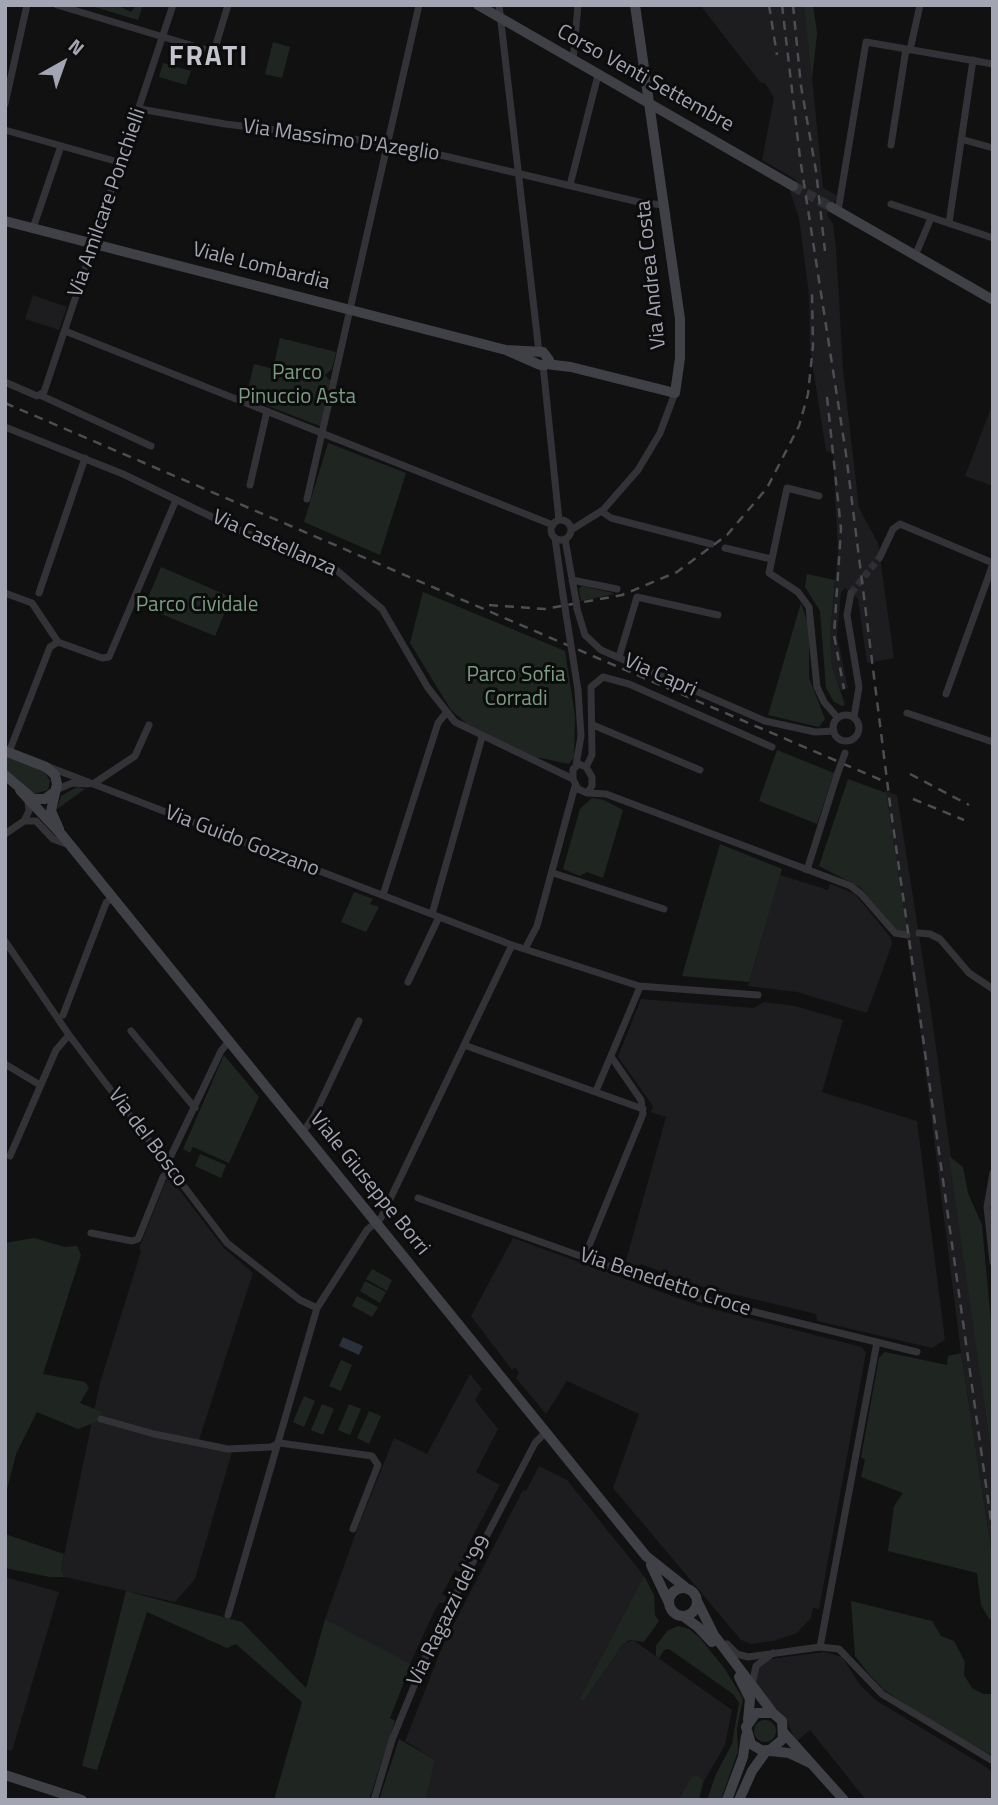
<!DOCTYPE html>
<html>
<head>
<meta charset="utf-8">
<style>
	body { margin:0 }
	#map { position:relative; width:998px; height:1805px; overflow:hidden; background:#111112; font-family:"Titillium Web",sans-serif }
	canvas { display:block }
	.frame { position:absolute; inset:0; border:7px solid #a3a5b2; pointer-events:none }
	.north { position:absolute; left:28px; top:28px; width:70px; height:70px; -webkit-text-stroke:5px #0c0c0d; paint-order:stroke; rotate:40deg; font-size:19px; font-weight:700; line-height:28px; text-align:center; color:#a3a5b2 }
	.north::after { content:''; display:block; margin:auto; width:24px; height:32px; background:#a3a5b2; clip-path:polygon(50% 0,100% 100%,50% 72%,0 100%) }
</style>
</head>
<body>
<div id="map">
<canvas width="998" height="1805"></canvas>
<div class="frame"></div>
<div class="north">N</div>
</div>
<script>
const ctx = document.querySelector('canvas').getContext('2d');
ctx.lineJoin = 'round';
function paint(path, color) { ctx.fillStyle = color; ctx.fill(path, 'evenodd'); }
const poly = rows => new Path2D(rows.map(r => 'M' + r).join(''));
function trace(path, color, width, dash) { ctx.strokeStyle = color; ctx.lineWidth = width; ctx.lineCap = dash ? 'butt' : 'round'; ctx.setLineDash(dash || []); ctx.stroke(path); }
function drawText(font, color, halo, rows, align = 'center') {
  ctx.font = font + ' "Titillium Web",sans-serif'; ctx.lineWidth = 6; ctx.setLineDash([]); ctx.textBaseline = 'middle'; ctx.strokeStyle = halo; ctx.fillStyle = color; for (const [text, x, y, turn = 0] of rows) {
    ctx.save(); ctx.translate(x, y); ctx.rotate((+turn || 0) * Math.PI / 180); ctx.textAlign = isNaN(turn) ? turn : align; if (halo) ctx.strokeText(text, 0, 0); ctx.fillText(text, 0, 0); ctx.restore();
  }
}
const built = poly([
	[700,5,813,5,817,34,812,77,823,188,838,196,827,215,833,224,836,248,843,369,859,508,878,543,894,658,867,663,858,599,845,588,841,592,837,636,848,688,841,691,832,666,830,637,838,552,833,453,826,451,810,349,809,295,799,218,790,191,796,180,762,160,774,98,765,83,760,82],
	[33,295,67,307,59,330,25,319],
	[993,403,993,486,965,476],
	[885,791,897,795,932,1018,993,1465,993,1561,961,1353,920,1028],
	[780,875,828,890,830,884,855,894,891,938,892,944,867,1013,797,992,748,986],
	[641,999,754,1008,764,1002,795,1006,843,1020,822,1092,917,1121,945,1340,932,1348,881,1336,817,1321,816,1314,703,1287,641,1264,637,1268,625,1264,666,1117,651,1112,653,1106,618,1057],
	[167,1178,170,1178,224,1248,253,1273,198,1443,232,1452,195,1579,175,1602,65,1577,61,1570,100,1383,141,1251,139,1248],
	[513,1238,697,1305,862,1347,866,1353,819,1609,813,1608,811,1618,797,1633,773,1641,751,1644,741,1640,613,1488,639,1414,567,1381,546,1414,516,1378,519,1373,515,1367,512,1370,471,1316],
	[470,1374,482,1389,475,1400,498,1429,476,1472,500,1485,467,1547,472,1550,470,1553,460,1573,455,1570,442,1594,447,1597,444,1603,439,1603,433,1614,410,1664,325,1619,356,1532,394,1438,427,1454],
	[539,1466,567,1480,644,1576,579,1700,584,1701,623,1644,633,1640,732,1710,725,1745,703,1783,699,1800,426,1800,435,1760,405,1741,443,1645,523,1490,526,1491],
	[5,1577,59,1592,12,1751,5,1749],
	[824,1652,842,1657,860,1685,877,1701,986,1767,993,1773,993,1800,866,1800,810,1730,796,1742,785,1717,758,1691,755,1679,759,1667,770,1659]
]);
const green = poly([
	[88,5,117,5,131,12,136,5,143,5,138,20],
	[804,5,813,5,817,34,812,77],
	[273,42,290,47,282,78,265,74],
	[163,63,191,71,186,85,159,77],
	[280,338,336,352,332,369,325,375,330,381,320,426,260,403,255,394,251,398,246,397,254,364,273,369],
	[328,443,406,473,380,555,304,522],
	[161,567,231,597,215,636,144,607],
	[807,574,835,580,830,637,832,666,845,705,842,706,834,702,826,688,820,611,805,587],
	[582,586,613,593,614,594,581,601,579,589],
	[423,592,565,651,575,716,574,757,569,764,536,757,467,724,451,710,410,643],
	[801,603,809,627,809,678,825,719,819,727,768,715],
	[777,750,834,773,817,824,759,801],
	[5,756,44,771,50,781,48,790,34,794,22,785,5,769],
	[848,779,886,793,907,932,896,930,860,887,819,866],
	[77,787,85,789,57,809,61,796],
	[592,798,604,800,623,810,603,878,587,872,580,876,563,869,580,809],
	[720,844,782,869,749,982,682,976],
	[354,892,373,899,370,904,379,907,366,932,341,922],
	[224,1055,259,1097,229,1163,193,1147,190,1153,183,1149],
	[200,1154,226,1165,221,1178,195,1166],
	[949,1156,963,1167,968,1193,982,1225,993,1344,993,1465],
	[34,1238,65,1247,77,1246,81,1255,43,1374,85,1382,89,1388,80,1403,102,1412,96,1422,78,1429,37,1412,16,1454,5,1497,5,1243],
	[372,1269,392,1280,387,1291,366,1279],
	[365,1281,386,1292,380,1303,360,1291],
	[357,1296,378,1307,372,1317,352,1306],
	[885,1352,947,1365,948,1356,961,1353,993,1561,993,1620,989,1619,981,1605,977,1573,888,1551,894,1506,903,1493,861,1477,865,1460,861,1457,879,1358],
	[341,1360,352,1365,341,1391,329,1386],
	[304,1396,315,1401,304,1427,293,1422],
	[322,1404,334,1409,323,1435,311,1430],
	[349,1404,361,1409,350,1435,338,1430],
	[369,1411,381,1416,369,1444,357,1438],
	[5,1534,64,1554,61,1570,65,1577,50,1577,5,1568],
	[644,1576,654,1595,655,1615,659,1621,644,1642,630,1640,623,1644,584,1701,579,1700],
	[126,1591,242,1622,306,1688,325,1619,411,1664,390,1718,395,1721,369,1800,274,1800,302,1702,236,1644,227,1648,147,1612,97,1770,82,1766],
	[851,1601,932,1621,941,1636,954,1641,965,1662,964,1675,972,1688,983,1694,993,1694,993,1756,937,1725,884,1690,869,1674,855,1656],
	[678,1626,689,1629,699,1637,725,1669,743,1699,737,1728,738,1751,721,1800,707,1800,716,1774,732,1744,739,1703,733,1694,669,1649,664,1650,659,1658,656,1656,656,1646,667,1631],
	'754 1731a11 11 0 1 1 22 0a11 11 0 1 1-22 0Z',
	[399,1739,435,1760,426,1800,379,1800],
	[697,1775,703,1781,699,1800,679,1800,691,1778]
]);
const water = poly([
	[343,1337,363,1346,359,1355,339,1346]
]);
const streetTunnel = poly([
	[851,593,880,557]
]);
const secondaryTunnel = poly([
	[793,186,831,207]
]);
const street = poly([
	[57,5,210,51,215,48,228,5],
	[499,5,539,352],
	[910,50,920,5],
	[573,61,578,5],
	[5,104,27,5],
	[140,109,225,124,394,144,643,203,664,205],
	[5,130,122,163],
	[961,139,993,148],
	[891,145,906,49],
	[570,185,598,75],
	[891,204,993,238],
	[838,211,866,42,993,64],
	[949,223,973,60],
	[33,228,61,146],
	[915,256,931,218],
	[65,331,553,525],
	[543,365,559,520],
	[5,382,37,396,44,392,173,5],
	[42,396,151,446],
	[5,427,123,474,239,530,334,568,382,609,428,688,455,722,573,779],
	[250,485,267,411],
	[819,496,787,488,769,573,798,592,809,607,817,687,824,702,838,718],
	[307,499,419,5],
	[601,511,611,518,711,544],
	'551 530a10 10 0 1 1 20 0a10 10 0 1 1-20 0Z',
	[571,530,603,510,638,470,660,433,675,393],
	[555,538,563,595],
	[565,539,576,601],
	[725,548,771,559],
	[880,557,893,529,900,524,993,563],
	[572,580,617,589],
	[5,593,32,603,58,642,102,658,109,657,176,500],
	[39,593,85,458],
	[851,593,847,615,859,687,854,717],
	[577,609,585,635,601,650,765,721,815,732,834,731],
	[619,657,637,597,718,615],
	[946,694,993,564],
	[907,713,993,742],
	'833 728a13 13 0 1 1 26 0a13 13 0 1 1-26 0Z',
	[593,725,700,770],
	[9,752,50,647,58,642],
	[579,764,586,767,592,777,592,786,587,793,578,789,573,779,573,769,579,764],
	[576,765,581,736,578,690],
	[49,767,512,945,639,986,758,995],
	[586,767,592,755,591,687,603,677,629,684,772,747],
	[93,784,135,756,149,725],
	[56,790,72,783,88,784],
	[588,793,606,794,851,886,861,894,895,933,907,935],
	[24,821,36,821,53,839,69,845],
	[5,834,24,821,29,811,28,801],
	[807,870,837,775],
	[553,873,664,909],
	[383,895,438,723,446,713],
	[432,914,482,737],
	[919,933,930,934,940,939,969,973,993,989],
	[5,941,69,1035,227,1243,300,1300,317,1308,367,1230,381,1218,512,945],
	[525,949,537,926,575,786],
	[408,982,439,917],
	[63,1015,106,903,112,897],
	[131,1031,195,1108],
	[464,1045,643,1109],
	[5,1064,40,1085],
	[596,1091,640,987],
	[303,1132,314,1116,359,1021],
	[10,1156,56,1050,69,1035],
	[167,1164,221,1051,229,1041],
	[993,1173,987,1207,993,1262],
	[418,1198,698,1298,917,1352],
	[91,1233,132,1241,138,1239,163,1177,171,1169],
	[584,1258,643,1114,641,1100,612,1058],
	[101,1419,154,1434,228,1449,271,1447,280,1443,372,1456,378,1465,353,1529],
	[228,1615,317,1308],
	[727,1644,737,1654,748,1657,820,1647,839,1649,882,1694,993,1761],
	[820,1647,877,1342],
	[752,1685,756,1666,773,1653],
	[374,1800,392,1740,434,1637,535,1443,546,1432]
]);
const secondary = poly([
	[478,5,793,186],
	[831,207,993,300],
	[5,221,506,350,543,352,549,360,545,365,540,365,508,351],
	[546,364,571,367,675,393,680,358,680,319,635,5],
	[5,751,46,767,55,775,57,784,51,811,59,829],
	[5,775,33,799,45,799,53,793],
	[20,790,62,835,646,1556,685,1587],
	[651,1565,669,1603],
	'669 1602a14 14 0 1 1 28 0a14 14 0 1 1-28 0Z',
	[697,1601,714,1635,773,1713],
	[683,1616,698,1627,712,1642],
	[739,1677,750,1699,748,1720],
	[784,1733,844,1800],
	[771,1749,783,1739,782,1721,773,1713,756,1713,746,1727,751,1744,761,1750,789,1753,810,1763],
	[5,1775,82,1800],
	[727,1800,743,1757,746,1736],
	[739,1800,752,1771,767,1750]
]);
const rail = poly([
	[769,5,777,55],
	[782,5,800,158,846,454,890,804,993,1535],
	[793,5,801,86,816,171,825,251],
	[827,397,841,529,834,635,844,689],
	[5,403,881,780],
	[489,605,545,609,622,595,677,572,727,535,767,488,799,426,808,394,813,346,812,291],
	[910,774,969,805],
	[913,799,964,820]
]);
const streetBridge = poly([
	[563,595,578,690],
	[576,601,577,609],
	[837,775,845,753]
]);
const streetNames = [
	["Corso Venti Settembre",645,79,29],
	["Via Massimo D'Azeglio",341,141,8],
	["Via Amilcare Ponchielli",108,203,-71],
	["Viale Lombardia",261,267,14],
	["Via Andrea Costa",652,275,-96],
	["Via Castellanza",274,544,24],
	["Via Capri",660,676,24],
	["Via Guido Gozzano",242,842,21],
	["Via del Bosco",147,1138,53],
	["Viale Giuseppe Borri",369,1184,51],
	["Via Benedetto Croce",665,1283,18],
	["Via Ragazzi del '99",450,1611,-64]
];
const parkNames = [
	["Parco",297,374],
	["Pinuccio Asta",297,398],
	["Parco Cividale",197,606],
	["Parco Sofia",516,676],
	["Corradi",516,700]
];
const districtNames = [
	["FRATI",209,58]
];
paint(built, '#1d1d1f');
paint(green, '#1f2621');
paint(water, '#2b313a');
trace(streetTunnel, '#2e2f32', 7, [7, 3.5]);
trace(secondaryTunnel, '#2e2f32', 10, [10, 5]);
trace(street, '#323237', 7);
trace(secondary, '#404047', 10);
trace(rail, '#4d4d54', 2.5, [9, 7]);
trace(streetBridge, '#323237', 7);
drawText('21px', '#a3a5b2', '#0c0c0d', streetNames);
drawText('21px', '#7a9c82', '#0c0c0d', parkNames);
ctx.letterSpacing = '2px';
drawText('bold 28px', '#c3c4ce', '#0c0c0d', districtNames);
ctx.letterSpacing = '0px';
</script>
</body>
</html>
